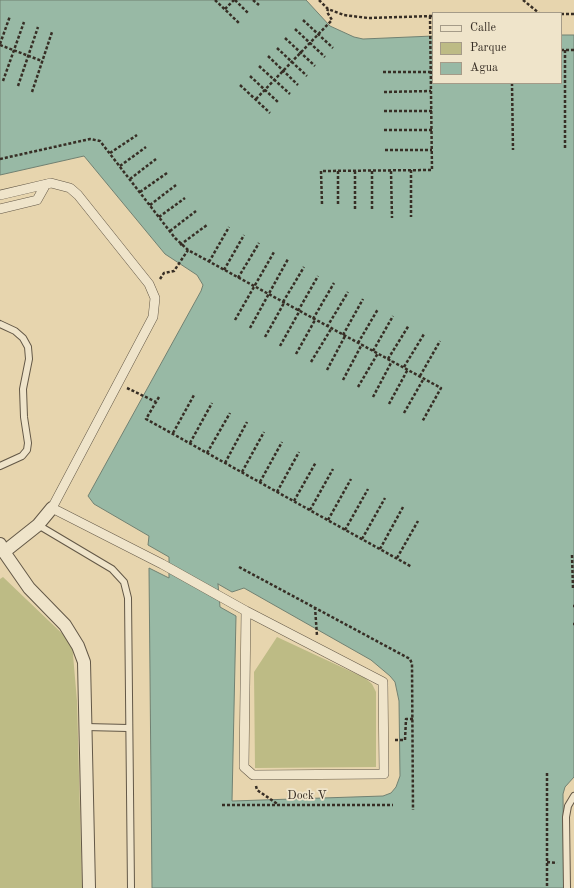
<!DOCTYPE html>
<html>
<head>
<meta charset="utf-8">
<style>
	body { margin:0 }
	#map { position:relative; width:574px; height:888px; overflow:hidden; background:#e7d5ae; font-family:"Old Standard TT",serif }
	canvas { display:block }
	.legend { position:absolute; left:432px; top:12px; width:130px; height:72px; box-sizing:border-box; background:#efe4ca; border:1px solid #a59b88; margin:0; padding:5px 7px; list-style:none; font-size:12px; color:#372e25 }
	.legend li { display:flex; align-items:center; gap:8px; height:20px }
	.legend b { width:20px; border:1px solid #a59b88 }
</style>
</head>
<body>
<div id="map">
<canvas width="574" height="888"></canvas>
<ul class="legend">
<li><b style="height:5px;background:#efe4ca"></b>Calle</li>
<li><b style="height:11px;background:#bdbb85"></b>Parque</li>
<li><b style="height:11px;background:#98b9a5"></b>Agua</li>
</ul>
</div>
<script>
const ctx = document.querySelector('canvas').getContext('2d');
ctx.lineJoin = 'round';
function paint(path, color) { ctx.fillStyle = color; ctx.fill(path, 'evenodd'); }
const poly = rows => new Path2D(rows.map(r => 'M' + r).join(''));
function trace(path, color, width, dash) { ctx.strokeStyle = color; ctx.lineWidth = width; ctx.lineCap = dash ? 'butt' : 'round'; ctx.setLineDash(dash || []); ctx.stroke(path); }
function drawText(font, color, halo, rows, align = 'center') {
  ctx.font = font + ' "Old Standard TT",serif'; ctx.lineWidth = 3.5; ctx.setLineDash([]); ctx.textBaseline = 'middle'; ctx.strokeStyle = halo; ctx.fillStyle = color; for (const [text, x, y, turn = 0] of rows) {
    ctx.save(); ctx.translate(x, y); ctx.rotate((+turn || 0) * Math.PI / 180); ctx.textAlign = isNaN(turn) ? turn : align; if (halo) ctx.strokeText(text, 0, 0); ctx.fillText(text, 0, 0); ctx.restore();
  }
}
const green = poly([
	[3,577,72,643,77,701,82,888,0,888,0,579],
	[277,637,365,678,372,684,376,692,376,767,255,768,254,672]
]);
const water = poly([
	[0,0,306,0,330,26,354,37,363,39,433,36,433,83,561,83,561,35,574,35,574,777,565,787,563,794,564,888,152,888,149,568,169,578,169,557,148,545,149,536,94,504,88,496,201,291,203,285,197,275,165,254,84,156,0,175,0,0],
	[218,584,232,592,244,588,371,660,390,676,395,682,399,701,400,776,396,787,391,793,383,796,232,801,236,616,220,607,218,584]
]);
const path = poly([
	[215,0,240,24],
	[235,0,249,14],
	[253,0,259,5],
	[319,0,328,9,344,15,368,18,433,16],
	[523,0,539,13],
	[225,9,234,0],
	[561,14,574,14],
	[303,20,333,48],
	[295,29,325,57],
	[285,38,315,66],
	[0,44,10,16],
	[0,45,42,61],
	[277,48,307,76],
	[561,50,574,50],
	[268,56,298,85],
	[259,66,290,94],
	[383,72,431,72],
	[250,76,279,103],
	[3,81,24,22],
	[512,83,513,150],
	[240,85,270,113],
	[18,86,38,27],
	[32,92,52,32],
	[384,92,431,91],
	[256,99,332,20,327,12,328,9],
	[384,111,432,111],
	[384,130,432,130],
	[565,148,565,50],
	[385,150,432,150],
	[110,153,137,135],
	[0,159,90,139,100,141,175,238,188,250,441,388,422,422],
	[120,166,146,147],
	[411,170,411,217],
	[338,171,338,204],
	[355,171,355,211],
	[372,171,372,211],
	[391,171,392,218],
	[130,179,156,159],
	[140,192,167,173],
	[322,204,321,171,432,170,430,16],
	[150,205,176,185],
	[159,217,185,198],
	[170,231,196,211],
	[180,245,207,225],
	[209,262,229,227],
	[224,270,244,235],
	[238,278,259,243],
	[160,279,164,273,174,271,188,250],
	[283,302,304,267],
	[298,311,318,276],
	[313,319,334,283],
	[235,320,274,252],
	[327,327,348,292],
	[250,328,288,259],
	[343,335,363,299],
	[265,337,284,303],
	[358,343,378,309],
	[280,346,299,312],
	[373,351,393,316],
	[296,354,315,320],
	[388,359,409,325],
	[311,362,331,329],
	[404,367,424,334],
	[327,370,345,336],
	[420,376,440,341],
	[343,380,362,344],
	[358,387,378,353],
	[127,388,156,402],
	[159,397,146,419,412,567],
	[373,397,392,361],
	[389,404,408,369],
	[404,413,424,378],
	[173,433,194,395],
	[190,443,212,403],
	[207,453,230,413],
	[225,463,247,422],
	[242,472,264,432],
	[260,482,282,442],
	[277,492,299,452],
	[294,501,316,462],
	[310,510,333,469],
	[328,520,351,479],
	[345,530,368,489],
	[362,539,385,498],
	[380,549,403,507],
	[572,555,573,589,574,589],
	[397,558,418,521],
	[239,567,410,659,412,664,413,810],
	[573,606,574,606],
	[315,607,317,636],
	[573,624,574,624],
	[395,740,405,740,406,719,413,719],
	[547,773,547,888],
	[256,786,257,790,279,805],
	[222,805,393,805],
	[547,862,557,863]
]);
const service = poly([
	[0,324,15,331,23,338,28,347,29,359,23,389,24,417,28,443,27,450,22,456,0,466],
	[38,525,112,569,124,582,128,598,131,888],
	[86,727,128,728],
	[567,888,566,817,568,806,574,796]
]);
const pedestrian = poly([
	[0,195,51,183,70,188,78,195,149,284,155,298,153,317,52,508,162,564,246,611,383,682,384,774,253,775,244,767,246,611],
	[0,209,37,200,46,184]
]);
const minor = poly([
	[0,544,4,552,29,588,65,625,78,646,84,662,89,888],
	[4,552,38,525,52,508]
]);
const streetNames = [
	["Dock V",307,796]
];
paint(green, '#bdbb85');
paint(water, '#98b9a5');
trace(water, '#718172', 1);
trace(service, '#635847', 8);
trace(pedestrian, '#635847', 10);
trace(minor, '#635847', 14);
trace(path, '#372e25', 2.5, [3, 2]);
trace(service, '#efe4ca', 6);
trace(pedestrian, '#efe4ca', 9);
trace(minor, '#efe4ca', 12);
drawText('12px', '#372e25', '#efe4ca', streetNames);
</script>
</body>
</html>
